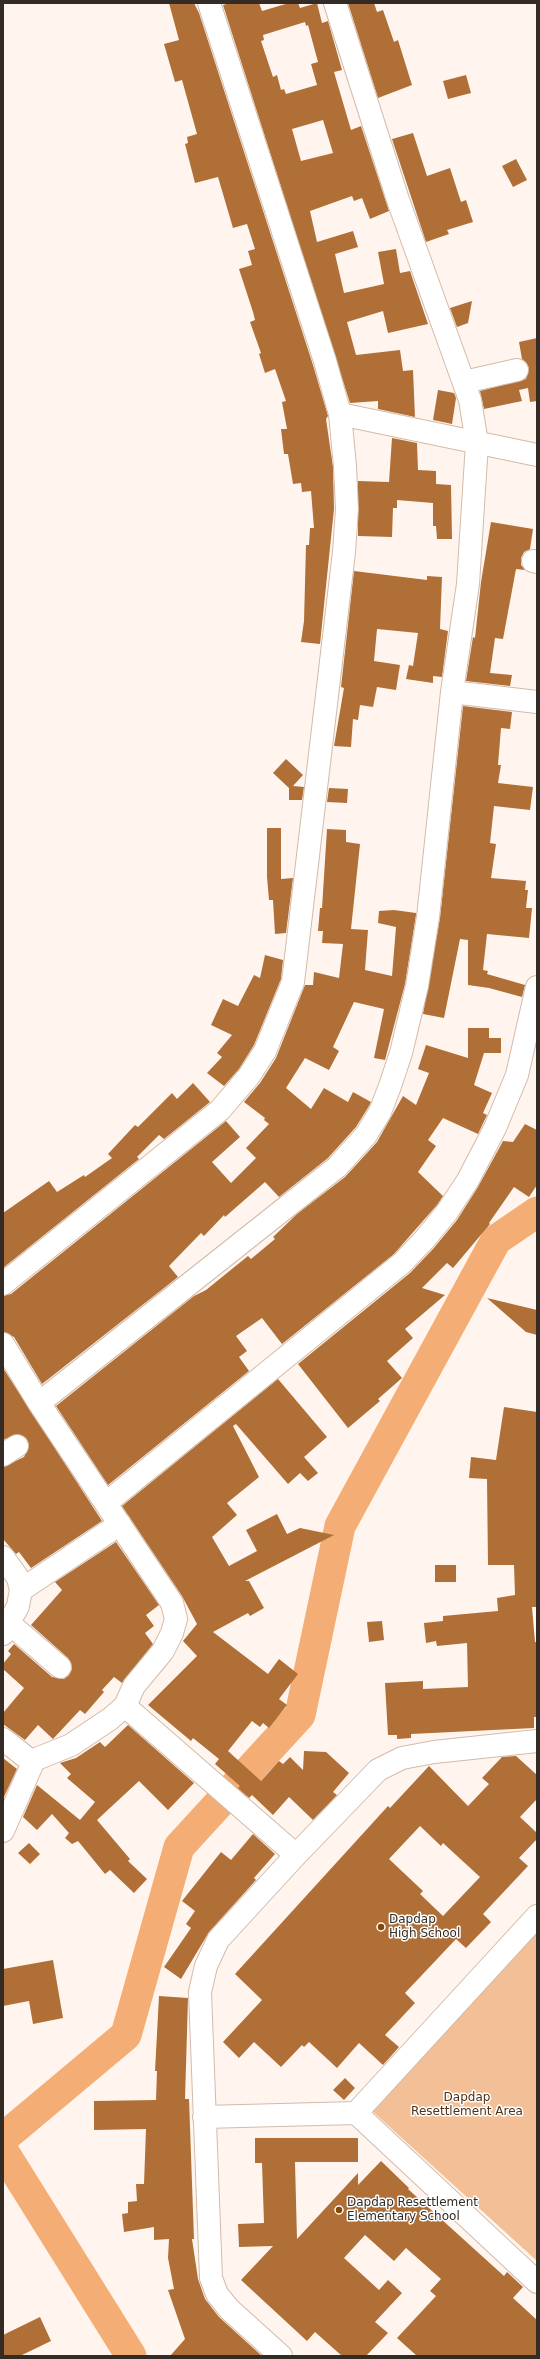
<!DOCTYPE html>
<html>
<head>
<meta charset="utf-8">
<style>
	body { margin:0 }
	#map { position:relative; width:540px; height:2359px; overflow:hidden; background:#fff5ee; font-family:"DejaVu Sans",sans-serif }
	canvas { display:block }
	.frame { position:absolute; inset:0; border:4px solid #332b24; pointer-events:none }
</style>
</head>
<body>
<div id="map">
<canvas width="540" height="2359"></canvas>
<div class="frame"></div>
</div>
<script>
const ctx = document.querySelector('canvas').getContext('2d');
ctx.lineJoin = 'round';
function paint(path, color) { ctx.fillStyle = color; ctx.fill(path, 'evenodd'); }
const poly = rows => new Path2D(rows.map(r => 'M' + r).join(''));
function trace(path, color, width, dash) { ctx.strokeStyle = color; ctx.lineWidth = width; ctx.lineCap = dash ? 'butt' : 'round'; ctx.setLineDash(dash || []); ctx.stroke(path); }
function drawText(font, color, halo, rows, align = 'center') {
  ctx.font = font + ' "DejaVu Sans",sans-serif'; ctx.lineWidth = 3; ctx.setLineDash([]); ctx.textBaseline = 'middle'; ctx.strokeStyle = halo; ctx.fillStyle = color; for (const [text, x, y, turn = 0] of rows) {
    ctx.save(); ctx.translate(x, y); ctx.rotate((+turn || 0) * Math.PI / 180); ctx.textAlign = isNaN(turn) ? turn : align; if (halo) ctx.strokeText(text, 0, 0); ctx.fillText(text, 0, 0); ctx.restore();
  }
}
const green = poly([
	[537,1926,537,2261,370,2109]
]);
const river = poly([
	[3,2138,126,2035,179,1847,300,1715,340,1526,496,1240,537,1212],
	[3,2151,131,2356]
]);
const building = poly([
	[169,3,194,3,199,13,313,365,328,416,326,419,333,467,334,509,320,644,301,642,304,621,306,545,309,545,310,528,314,528,311,491,302,492,301,483,293,484,288,454,284,454,281,429,287,429,282,402,286,401,275,369,265,373,259,354,261,353,250,322,255,320,253,312,239,269,252,265,248,251,255,249,247,224,233,228,218,177,195,183,185,144,188,143,187,137,197,134,182,80,175,82,164,44,179,40],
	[230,3,259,3,262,11,289,3,298,3,300,8,317,3,322,23,328,21,342,70,334,72,351,130,361,126,389,211,370,219,362,198,354,201,352,196,310,211,317,242,353,231,358,247,335,254,344,293,384,284,378,252,396,249,400,273,410,271,428,324,388,333,383,311,347,322,356,355,400,350,403,371,413,370,415,417,378,409,378,401,350,403,223,5],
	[305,22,306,26,308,25,318,62,311,64,317,85,286,94,284,89,281,90,277,75,273,77,261,41,264,40,263,35],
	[323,120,333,153,301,161,292,129],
	[348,3,374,3,377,12,383,10,394,42,398,40,412,85,378,98],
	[466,75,471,93,448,99,443,81],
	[413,133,427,176,450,168,461,202,466,200,473,222,447,230,449,234,426,242,392,139],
	[516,159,527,180,513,187,502,166],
	[472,301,468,323,457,327,450,308],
	[537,338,537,401,530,402,528,388,519,390,522,401,484,409,480,391,526,379,529,368,522,359,519,342],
	[438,390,454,393,456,398,452,424,433,420],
	[392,438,417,443,418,470,436,471,436,484,451,485,452,539,437,539,436,526,433,526,433,503,397,500,397,508,393,508,392,537,358,536,358,481,389,482],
	[491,522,533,529,530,549,524,552,521,558,521,565,525,570,516,569,503,639,495,638,490,673,512,675,510,686,466,681,473,637,475,638,481,582],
	[354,571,427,580,427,576,442,577,440,629,448,631,442,677,433,676,433,683,406,679,409,665,413,666,418,633,377,629,374,661,400,665,396,690,377,687,373,707,360,705,358,720,353,719,351,747,334,746,344,688,341,687],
	[463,706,512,712,510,729,501,728,498,765,501,765,498,783,533,787,530,810,494,806,490,843,496,844,491,878,526,881,525,890,528,890,526,908,532,908,529,938,487,934,483,970,488,971,487,974,525,985,522,997,489,988,468,985,468,940,460,939,444,1018,423,1014,440,918],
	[286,759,303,775,293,786,304,787,302,800,289,800,289,788,273,773],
	[329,788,348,789,347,803,327,802],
	[267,828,281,828,281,879,293,878,286,933,275,934,273,900,269,900,267,877],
	[327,829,346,830,346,842,360,844,351,929,368,930,365,970,392,976,396,927,378,923,379,911,394,910,416,913,416,915,405,984,385,1060,374,1058,384,1009,354,1002,333,1047,339,1051,329,1070,305,1058,286,1088,311,1109,324,1088,348,1102,353,1092,371,1102,369,1106,356,1127,328,1158,279,1197,265,1182,225,1217,224,1215,204,1236,201,1233,169,1266,178,1277,42,1384,14,1337,3,1332,3,1296,11,1294,226,1121,240,1137,212,1162,231,1183,256,1158,246,1148,269,1124,264,1120,265,1118,244,1102,260,1083,276,1058,305,985,313,985,314,972,339,978,343,944,322,943,323,931,318,931,320,908,322,908],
	[265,955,283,960,281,979,254,1045,239,1069,224,1086,207,1073,222,1057,217,1053,232,1035,211,1025,223,999,238,1006,254,975,260,978],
	[468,1028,489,1028,489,1038,501,1038,501,1053,484,1053,474,1085,492,1093,483,1113,487,1115,478,1134,443,1118,428,1140,436,1146,418,1172,443,1196,437,1205,394,1254,282,1344,262,1318,236,1336,247,1351,239,1357,249,1371,108,1485,56,1406,194,1296,206,1290,248,1256,251,1259,275,1239,273,1237,297,1214,345,1177,377,1142,403,1096,416,1105,429,1073,418,1069,426,1045,468,1058],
	[193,1083,210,1102,164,1139,159,1135,137,1157,139,1159,3,1268,3,1213,49,1181,57,1192,84,1175,85,1177,112,1158,108,1154,135,1125,138,1127,172,1093,177,1099],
	[525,1124,537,1130,537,1185,529,1197,514,1187,489,1223,490,1224,453,1268,447,1263,422,1288,445,1295,405,1329,413,1338,387,1361,402,1378,378,1399,380,1401,348,1428,298,1364,410,1273,433,1249,457,1220,478,1187,503,1141,513,1142],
	[487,1298,537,1310,537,1335,526,1332],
	[3,1368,102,1521,31,1568,19,1552,16,1554,3,1539,3,1467,24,1457,29,1446,27,1439,17,1434,3,1440],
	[278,1379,327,1437,304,1457,318,1473,308,1481,300,1473,288,1484,236,1424,233,1426,259,1477,227,1503,237,1515,212,1537,229,1566,257,1551,246,1530,277,1514,287,1534,300,1528,334,1535,245,1581,249,1581,264,1608,250,1616,248,1613,213,1632,268,1674,279,1659,298,1674,279,1699,287,1705,269,1728,263,1723,260,1727,252,1721,228,1751,261,1781,279,1761,283,1764,290,1757,303,1770,304,1751,326,1752,349,1773,333,1792,337,1795,313,1820,289,1797,273,1815,252,1795,249,1798,238,1788,240,1786,215,1764,219,1759,193,1738,191,1741,148,1705,197,1656,183,1641,197,1624,182,1596,122,1506],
	[504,1407,537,1412,537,1607,532,1607,535,1642,537,1642,537,1717,534,1717,534,1728,411,1734,411,1738,397,1739,397,1735,388,1735,385,1683,423,1681,423,1689,468,1687,467,1643,437,1646,436,1641,426,1643,424,1623,443,1621,443,1616,498,1611,497,1598,515,1595,514,1565,488,1565,487,1479,469,1478,471,1457,496,1460],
	[116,1542,159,1605,146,1615,154,1626,145,1633,153,1644,122,1683,114,1677,102,1690,104,1692,85,1714,80,1710,53,1739,38,1725,25,1740,3,1724,3,1713,24,1688,3,1669,3,1664,11,1654,8,1651,14,1644,52,1677,64,1679,69,1675,72,1669,68,1658,31,1625,62,1590,55,1582],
	[435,1565,456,1565,456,1582,435,1582],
	[382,1621,384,1640,369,1642,367,1622],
	[128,1725,194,1783,168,1810,139,1781,97,1820,130,1859,128,1861,147,1879,134,1893,110,1870,105,1874,78,1841,72,1844,65,1838,69,1833,52,1814,37,1830,23,1817,37,1785,80,1820,95,1802,67,1778,71,1774,60,1763,76,1758,100,1742,105,1747],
	[516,1756,537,1775,537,1799,520,1817,537,1833,537,1839,519,1858,528,1866,483,1914,491,1922,466,1948,456,1939,405,1993,415,2003,385,2035,399,2047,383,2065,359,2043,337,2068,309,2042,304,2047,302,2045,281,2067,254,2042,239,2058,223,2042,262,2000,235,1974,388,1806,390,1808,429,1766,468,1806,489,1784,482,1778,502,1757],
	[420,1826,441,1846,443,1843,480,1877,443,1916,420,1894,423,1891,389,1859],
	[3,1758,17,1769,3,1799],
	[253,1834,275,1854,254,1878,256,1880,209,1932,181,1979,164,1967,191,1928,186,1924,195,1911,182,1901,221,1852,231,1860],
	[29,1843,40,1854,30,1864,18,1853],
	[53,1960,63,2018,33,2024,29,2001,3,2006,3,1969],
	[159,1996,188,1998,185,2099,189,2099,194,2239,192,2239,198,2279,205,2299,219,2317,262,2356,170,2356,185,2339,168,2290,174,2289,168,2258,169,2239,154,2240,154,2227,124,2232,122,2214,128,2213,128,2202,137,2201,136,2184,144,2184,146,2129,94,2130,94,2101,156,2100,157,2071,155,2071],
	[345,2078,355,2088,344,2100,333,2090],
	[255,2138,358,2138,358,2162,295,2162,297,2239,358,2173,358,2185,381,2161,409,2188,408,2189,504,2276,507,2272,523,2287,513,2298,537,2320,537,2356,417,2356,397,2338,436,2296,430,2291,441,2279,406,2248,394,2261,365,2235,344,2258,379,2290,388,2280,402,2293,375,2322,388,2333,366,2356,342,2356,315,2332,307,2341,241,2280,273,2246,239,2247,238,2224,264,2223,262,2163,255,2163],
	[40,2317,51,2341,20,2356,3,2356,3,2335]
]);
const minor = poly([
	[464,382,517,370],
	[340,414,537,455],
	[533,561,537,562],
	[452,692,537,702],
	[3,1284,220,1110,249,1076,265,1051,293,982,344,552,347,509,345,466,340,414,325,361,209,3],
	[3,1344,39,1403,172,1603,176,1619,172,1633,163,1651,134,1686,125,1706,110,1719,71,1745,34,1760,27,1758,3,1739],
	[39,1403,337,1167,366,1135,380,1112,390,1086,401,1053,417,986,428,917,452,692,468,584,477,443,470,400,398,200,335,3],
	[3,1455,17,1446],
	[106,1503,402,1263,424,1240,447,1212,468,1180,495,1128,517,1075,537,987],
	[3,1557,18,1578,21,1590,18,1606,3,1634],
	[21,1590,120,1524],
	[10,1624,60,1667],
	[125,1706,296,1855],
	[3,1831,34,1760],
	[537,1916,356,2113,537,2282],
	[204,2117,356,2113],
	[281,2356,229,2309,217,2294,211,2278,200,1992,206,1966,218,1940,296,1855,378,1770,402,1758,434,1752,537,1741]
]);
const markers = [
	[381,1927,4,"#864906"],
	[339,2210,4,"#864906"]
];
const poiNames = [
	["Dapdap",389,1920],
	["High School",389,1934],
	["Dapdap Resettlement",347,2203],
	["Elementary School",347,2217]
];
const parkNames = [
	["Dapdap",467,2098],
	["Resettlement Area",467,2112]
];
paint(green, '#f3bf96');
trace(river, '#f3ad75', 31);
paint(building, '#b06f36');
trace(minor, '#d2bbaa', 24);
trace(minor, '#fff', 22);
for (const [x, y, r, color] of markers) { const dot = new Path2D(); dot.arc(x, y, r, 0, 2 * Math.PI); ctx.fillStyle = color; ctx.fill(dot); trace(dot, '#fff', 1.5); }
drawText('12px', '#332b24', '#fff', poiNames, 'left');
drawText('12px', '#4d3119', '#fff', parkNames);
</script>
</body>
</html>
